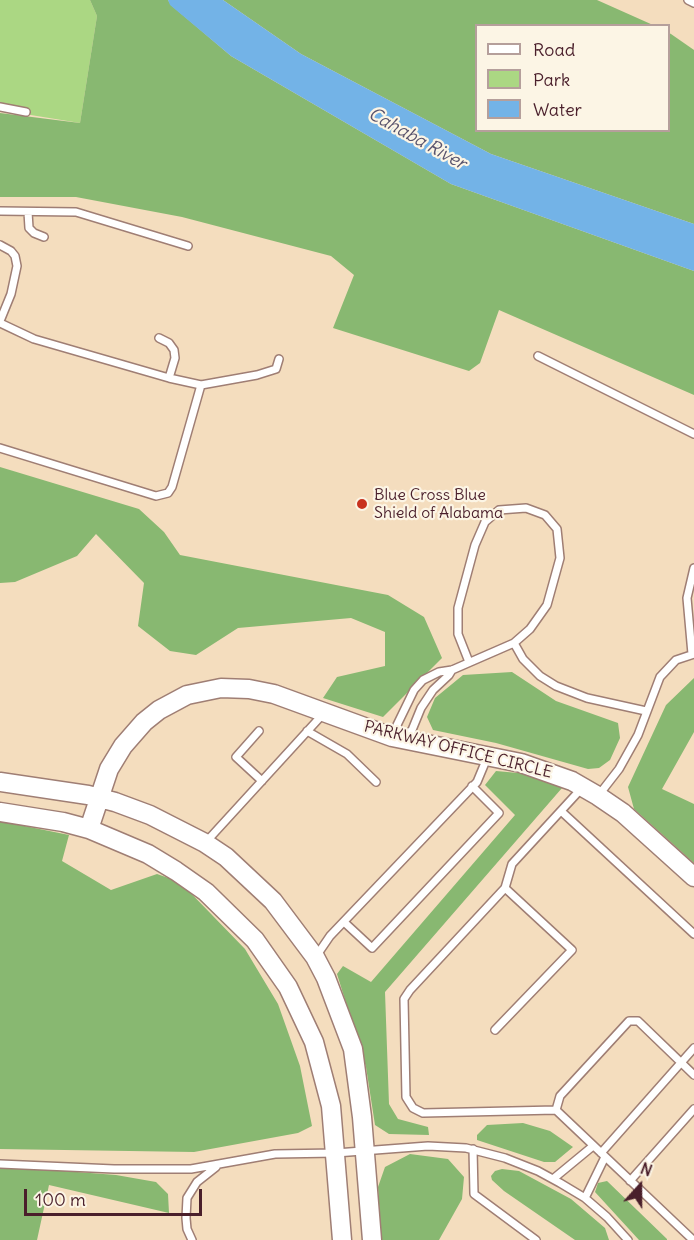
<!DOCTYPE html>
<html>
<head>
<meta charset="utf-8">
<style>
	body { margin:0 }
	#map { position:relative; width:694px; height:1240px; overflow:hidden; background:#f4ddbe; font-family:Delius,sans-serif }
	canvas { display:block }
	.legend { position:absolute; left:475px; top:24px; width:195px; height:108px; box-sizing:border-box; background:#fcf5e5; border:2px solid #b59f9b; margin:0; padding:8px 10px; list-style:none; font-size:18px; color:#4a1f2b }
	.legend li { display:flex; align-items:center; gap:12px; height:30px }
	.legend b { width:30px; border:2px solid #b59f9b }
	.north { position:absolute; left:610px; top:1156px; width:60px; height:60px; -webkit-text-stroke:4px #fcf5e5; paint-order:stroke; rotate:21deg; font-size:16px; font-weight:700; line-height:24px; text-align:center; color:#4a1f2b }
	.north::after { content:''; display:block; margin:auto; width:21px; height:27px; background:#4a1f2b; clip-path:polygon(50% 0,100% 100%,50% 72%,0 100%) }
	.scale { position:absolute; left:24px; top:1189px; width:178px; height:27px; box-sizing:border-box; border:3px solid #4a1f2b; border-top:0; padding-left:8px; font-size:18px; line-height:21px; white-space:nowrap; color:#4a1f2b; -webkit-text-stroke:4px #fcf5e5; paint-order:stroke }
</style>
</head>
<body>
<div id="map">
<canvas width="694" height="1240"></canvas>
<ul class="legend">
<li><b style="height:8px;background:#fff"></b>Road</li>
<li><b style="height:16px;background:#abd783"></b>Park</li>
<li><b style="height:16px;background:#73b3e7"></b>Water</li>
</ul>
<div class="north">N</div>
<div class="scale">100 m</div>
</div>
<script>
const ctx = document.querySelector('canvas').getContext('2d');
ctx.lineJoin = 'round';
function paint(path, color) { ctx.fillStyle = color; ctx.fill(path, 'evenodd'); }
const poly = rows => new Path2D(rows.map(r => 'M' + r).join(''));
function trace(path, color, width, dash) { ctx.strokeStyle = color; ctx.lineWidth = width; ctx.lineCap = dash ? 'butt' : 'round'; ctx.setLineDash(dash || []); ctx.stroke(path); }
function drawText(font, color, halo, rows, align = 'center') {
  ctx.font = font + ' Delius,sans-serif'; ctx.lineWidth = 4.5; ctx.setLineDash([]); ctx.textBaseline = 'middle'; ctx.strokeStyle = halo; ctx.fillStyle = color; for (const [text, x, y, turn = 0] of rows) {
    ctx.save(); ctx.translate(x, y); ctx.rotate((+turn || 0) * Math.PI / 180); ctx.textAlign = isNaN(turn) ? turn : align; if (halo) ctx.strokeText(text, 0, 0); ctx.fillText(text, 0, 0); ctx.restore();
  }
}
const green = poly([
	[0,0,90,0,97,16,80,123,0,110]
]);
const forest = poly([
	[90,0,168,0,171,5,231,56,451,184,694,271,694,395,499,310,480,363,469,371,333,328,354,275,331,256,182,217,76,197,0,197,0,113,80,123,97,16],
	[223,0,597,0,653,25,476,26,476,130,668,130,669,33,671,34,694,50,694,224,491,154,301,54],
	[0,467,139,509,164,532,180,555,388,595,424,617,442,658,383,717,323,698,337,677,385,666,385,632,351,618,238,628,196,655,170,651,138,626,144,583,96,534,77,556,15,582,0,583],
	[512,672,556,701,618,723,620,738,610,760,599,768,588,769,496,743,433,730,427,717,435,698,463,675],
	[694,678,694,732,662,789,694,804,694,863,634,809,628,787,666,705],
	[496,771,540,775,562,788,385,992,389,1104,398,1119,428,1127,429,1135,389,1134,375,1125,366,1067,337,974,343,966,371,982,515,815,485,785],
	[0,821,69,835,62,861,111,890,157,874,180,882,245,949,278,1004,300,1066,312,1126,298,1133,194,1152,0,1149],
	[523,1123,550,1131,573,1147,555,1162,544,1162,477,1140,477,1135,487,1125],
	[410,1154,448,1159,464,1177,462,1199,439,1240,381,1240,378,1187,385,1167],
	[0,1166,116,1175,156,1182,168,1194,169,1213,49,1185,37,1240,0,1240],
	[502,1169,519,1171,571,1199,605,1228,609,1240,575,1240,504,1191,492,1180,491,1176,495,1171],
	[607,1181,667,1239,667,1240,639,1240,595,1192,598,1183]
]);
const water = poly([
	[168,0,223,0,301,54,491,154,694,224,694,271,451,184,231,56,170,5]
]);
const service = poly([
	[688,0,694,3],
	[0,107,26,112],
	[0,211,76,212,188,246],
	[28,212,29,228,34,233,44,237],
	[0,245,11,251,15,256,17,266,11,294,0,321],
	[0,323,34,339,169,378,201,385,257,375,276,369,279,359],
	[159,338,169,343,174,350,175,358,169,378],
	[538,356,694,434],
	[0,448,156,496,168,493,172,487,201,385],
	[514,643,523,659,540,676,556,686,587,698,646,711],
	[692,654,687,598,694,568],
	[452,670,514,643,530,629,547,605,560,558,557,529,545,515,526,508,499,510,485,522,475,545,458,608,458,634,469,662],
	[452,670,449,675,433,690,421,708,412,730,401,739,397,725,414,690,423,680,439,672,452,670],
	[259,731,236,757,262,781],
	[307,731,347,754,376,782],
	[581,789,512,864,505,888,410,990,404,999,406,1097,413,1108,423,1113,556,1110,693,1240],
	[598,796,619,769,638,735,660,677,676,660,694,654],
	[561,811,694,934],
	[206,842,324,713],
	[344,922,372,948,499,813,472,786],
	[317,955,330,936,477,782,487,758],
	[495,1030,572,950,505,888],
	[556,1110,560,1096,629,1021,638,1021,694,1075],
	[473,1149,474,1194,536,1240],
	[601,1153,694,1048],
	[0,1164,114,1169,191,1169,275,1154,336,1153,428,1146,466,1148,505,1158,538,1171,560,1183,585,1198,607,1217,628,1240],
	[553,1179,593,1146],
	[630,1181,694,1109],
	[585,1198,605,1157],
	[192,1240,187,1229,186,1218,187,1198,197,1182,216,1167]
]);
const tertiary = poly([
	[0,782,88,795,115,802,150,815,205,843,226,857,273,901,315,957,326,978,353,1049,362,1117,372,1240],
	[0,812,63,822,89,829,148,854,176,871,206,892,255,940,288,987,314,1042,331,1106,342,1240],
	[89,829,109,769,123,746,144,722,159,710,187,695,221,688,249,689,274,694,392,737,521,763,572,781,598,796,623,813,694,877]
]);
const markers = [
	[362,504,6,"#c8321e"]
];
const poiNames = [
	["Blue Cross Blue",374,495],
	["Shield of Alabama",374,513]
];
const streetNames = [
	["PARKWAY OFFICE CIRCLE",458,750,14]
];
const waterNames = [
	["Cahaba River",417,139,29]
];
paint(green, '#abd783');
paint(forest, '#88b871');
paint(water, '#73b3e7');
trace(service, '#9f7e74', 10);
trace(tertiary, '#9f7e74', 21);
trace(service, '#fff', 7);
trace(tertiary, '#fff', 18);
for (const [x, y, r, color] of markers) { const dot = new Path2D(); dot.arc(x, y, r, 0, 2 * Math.PI); ctx.fillStyle = color; ctx.fill(dot); trace(dot, '#fcf5e5', 2); }
drawText('16px', '#4a1f2b', '#fcf5e5', poiNames, 'left');
drawText('16px', '#4a1f2b', '#fcf5e5', streetNames);
drawText('italic 18px', '#58536d', '#fcf5e5', waterNames);
</script>
</body>
</html>
